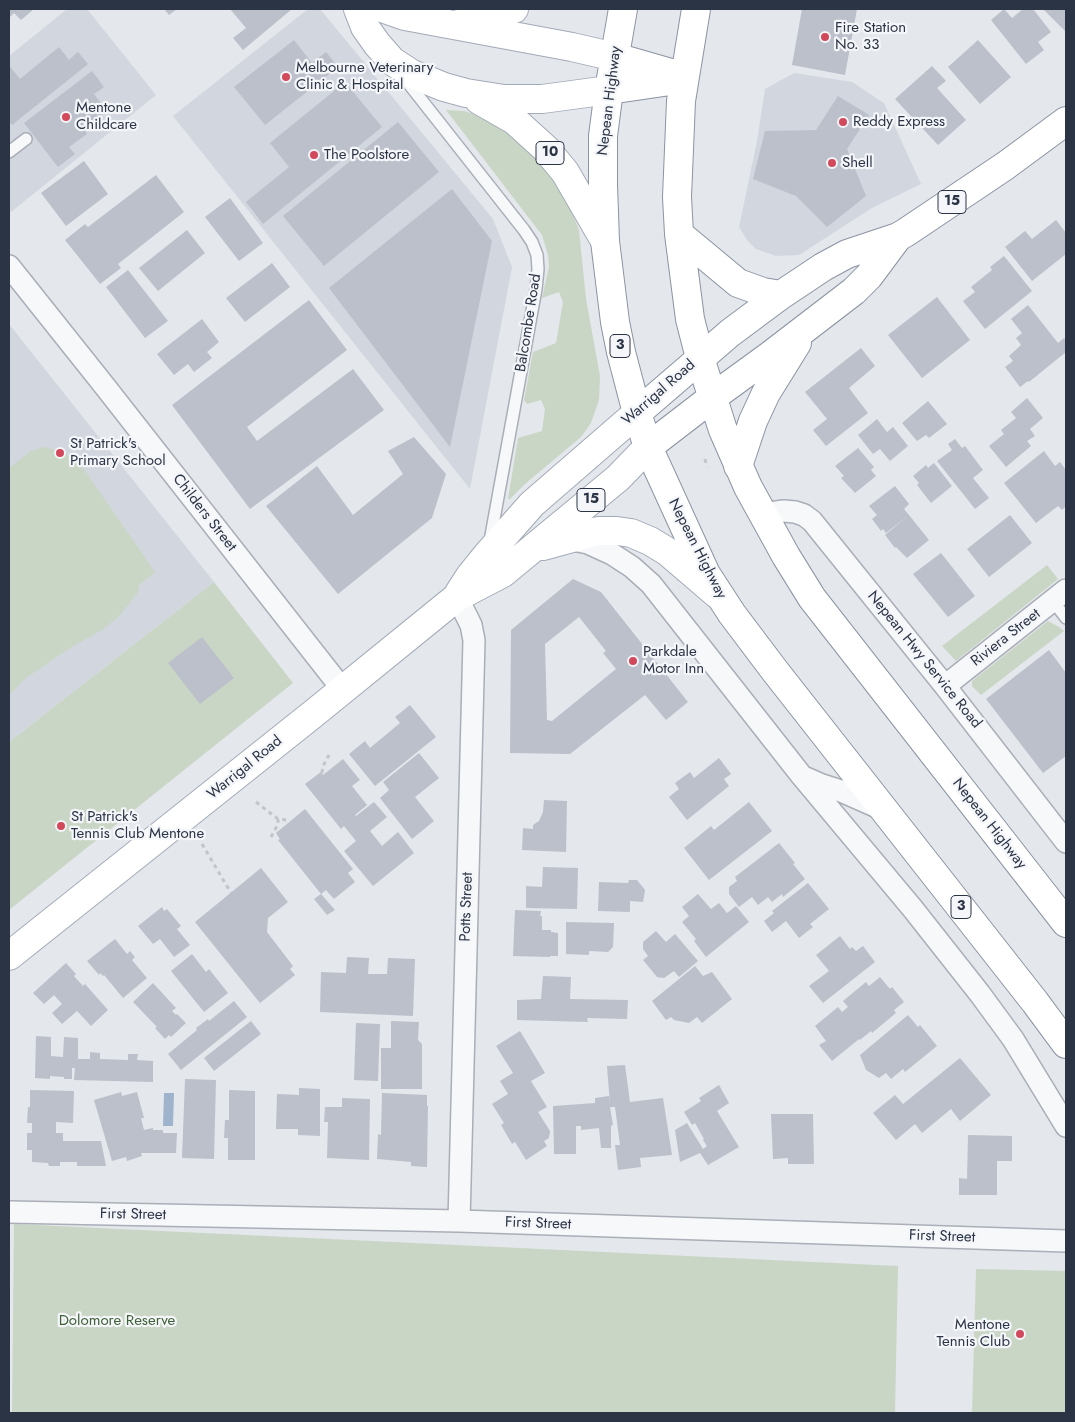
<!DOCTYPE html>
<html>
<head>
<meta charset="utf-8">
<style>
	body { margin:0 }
	#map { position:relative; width:1075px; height:1422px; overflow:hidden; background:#e4e7ec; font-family:Jost,sans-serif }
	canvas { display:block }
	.frame { position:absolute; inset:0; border:10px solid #2b3445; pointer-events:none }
</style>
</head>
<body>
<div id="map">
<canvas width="1075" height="1422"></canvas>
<div class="frame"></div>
</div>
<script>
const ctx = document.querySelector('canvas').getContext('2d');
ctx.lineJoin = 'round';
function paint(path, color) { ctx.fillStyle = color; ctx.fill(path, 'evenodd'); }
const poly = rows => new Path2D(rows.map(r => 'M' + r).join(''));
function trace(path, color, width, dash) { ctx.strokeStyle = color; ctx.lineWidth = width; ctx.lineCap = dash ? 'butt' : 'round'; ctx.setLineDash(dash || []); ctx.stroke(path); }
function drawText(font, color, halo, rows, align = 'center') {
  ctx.font = font + ' Jost,sans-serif'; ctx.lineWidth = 4.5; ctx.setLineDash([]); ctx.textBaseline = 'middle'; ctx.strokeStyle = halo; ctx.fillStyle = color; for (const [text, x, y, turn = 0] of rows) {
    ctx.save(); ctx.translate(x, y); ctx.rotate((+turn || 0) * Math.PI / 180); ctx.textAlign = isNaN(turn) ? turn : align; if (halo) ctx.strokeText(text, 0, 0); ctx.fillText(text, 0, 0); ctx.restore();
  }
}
const built = poly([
	[67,9,87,9,156,95,11,212,9,209,9,56],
	[308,9,320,9,493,219,512,267,470,489,173,116],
	[794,73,852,82,884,103,921,184,872,208,799,255,776,256,756,249,747,240,739,227,757,141,765,89],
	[9,324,214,582,9,742]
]);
const green = poly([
	[446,110,464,111,477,115,491,122,517,138,535,154,561,186,579,230,586,299,600,376,599,400,591,423,581,437,525,484,510,499,508,499,518,438,542,431,545,409,541,400,527,404,524,400,533,352,556,343,563,302,559,292,542,298,549,267,548,255,542,235],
	[44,447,56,450,72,457,83,468,155,572,139,585,138,592,129,604,118,617,102,630,70,648,26,678,9,695,9,468,31,451],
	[1047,565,1058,579,956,661,942,646],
	[214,582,293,683,9,910,9,742],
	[1048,621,1059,627,1064,631,981,695,972,686,972,681],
	[14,1224,898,1266,895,1413,12,1413],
	[976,1269,1066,1271,1066,1413,972,1413]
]);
const water = poly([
	[164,1093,174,1093,173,1126,163,1126]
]);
const building = poly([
	[9,9,34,9,21,20,14,13,9,18],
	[164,9,177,9,169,15],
	[230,9,292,9,243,50,233,38,246,28],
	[802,9,857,9,845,75,792,65],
	[1004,9,1012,18,1023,9,1033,9,1051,32,1038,42,1044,50,1026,64,991,20],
	[1043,9,1066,9,1066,32],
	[294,40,312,63,326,52,338,67,265,125,234,87],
	[978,40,1011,77,980,104,948,67],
	[59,47,69,60,78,52,88,64,12,125,9,121,9,65,20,79],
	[932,66,946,81,937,88,966,120,938,145,895,99],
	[92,71,104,87,94,94,107,111,84,129,87,134,69,147,75,154,58,167,24,123],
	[345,82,382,127,263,224,246,202,289,167,270,143],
	[838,96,869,115,847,149,866,196,827,227,796,196,753,179,765,131,816,130],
	[398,122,439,172,324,266,283,216],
	[84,161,108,194,66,226,41,193],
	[156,175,184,212,118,264,121,268,100,284,65,240,85,224,88,227],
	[452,189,492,241,450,447,329,288],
	[230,198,263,243,239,261,205,217],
	[1056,220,1066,233,1066,254,1032,281,1005,247,1025,231,1032,239],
	[187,230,205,253,158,291,139,268],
	[1004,256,1032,291,985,329,963,301,975,292,971,287,992,270,990,267],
	[272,263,290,287,245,322,226,298],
	[128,270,168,321,145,338,106,287],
	[937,297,970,340,922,378,888,335],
	[309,300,347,350,247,427,257,441,353,369,384,410,250,509,172,405],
	[1028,305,1058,343,1064,338,1066,341,1066,352,1029,382,1028,381,1020,387,1005,367,1013,361,1009,356,1021,345,1016,338,1022,333,1011,319],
	[202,319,219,342,207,352,212,358,194,372,188,364,174,375,157,354],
	[861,348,875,366,849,388,868,413,826,446,813,430,827,419,805,392],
	[1027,398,1043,418,1030,429,1035,436,1027,441,1031,446,1006,467,989,446,1004,434,1001,430,1016,418,1011,412],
	[928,401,947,424,929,438,926,435,917,441,902,423],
	[877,419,887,432,893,427,908,446,890,461,880,449,873,454,858,435],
	[414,437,446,474,432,518,338,594,266,506,317,466,353,515,403,474,388,451],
	[955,439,962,448,965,446,983,470,973,478,989,498,975,509,937,461,952,450,948,444],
	[858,448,874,467,871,470,876,476,855,493,841,478,844,476,835,466],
	[1044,451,1055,466,1060,462,1066,470,1066,506,1062,510,1058,506,1036,523,1004,483],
	[934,463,952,486,931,503,917,485,919,483,913,476,926,465,928,468],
	[895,486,909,504,904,509,909,515,886,533,883,529,881,531,872,519,877,515,869,506],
	[909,515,929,540,907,558,896,547,895,548,885,535],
	[1010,515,1032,543,989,577,967,549],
	[941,553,975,596,948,617,913,574],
	[573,579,601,592,688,702,666,720,645,695,570,754,510,753,511,630],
	[579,617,606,651,603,653,616,669,552,721,547,720,545,644],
	[202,637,234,678,200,704,168,663],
	[1049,650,1066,673,1066,756,1043,773,986,699],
	[410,705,436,737,375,786,349,754,365,741,370,748,400,723,395,717],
	[419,753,439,778,415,797,434,821,412,839,380,798,389,790,383,782],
	[719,758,731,774,724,779,729,786,687,820,669,797,679,789,675,783,690,772,694,778],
	[343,759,360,780,352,786,367,805,355,815,356,816,374,802,387,817,370,831,382,846,398,832,414,853,373,886,344,851,356,841,344,826,341,829,305,784,321,772,323,775],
	[544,800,567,801,566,852,522,850,523,828,533,829,533,825,539,821,543,812],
	[749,802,772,831,709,880,684,848,711,826,714,830],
	[305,809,353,869,348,873,355,882,334,899,326,890,321,894,278,840,280,839,276,833],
	[779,843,795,863,793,864,805,879,783,897,782,894,772,902,768,897,758,905,752,897,739,907,729,894,729,887,737,881,735,877],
	[543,867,578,868,577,909,526,908,526,886,542,887],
	[261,868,288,902,268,918,267,932,293,966,290,969,295,975,260,1003,195,922],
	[629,880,637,880,645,890,643,902,630,901,630,912,598,911,599,882,628,883],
	[808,883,829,909,810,924,813,927,799,938,786,921,772,932,764,921,774,913,772,911],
	[321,894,335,910,327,915,314,899],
	[698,894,711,909,719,903,727,913,736,906,749,922,706,957,694,941,696,939,682,922,689,916,682,907],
	[162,907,164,911,167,909,181,926,177,929,190,945,174,957,160,939,153,944,138,926],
	[515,910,541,911,540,916,542,916,542,930,551,930,551,932,558,933,558,956,550,956,550,957,513,956],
	[566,922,614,923,613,947,608,952,589,951,589,955,566,954],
	[656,931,666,942,675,934,698,961,679,977,674,971,664,978,657,977,643,960,648,956,643,949,643,942],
	[840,936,850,949,852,947,856,951,863,946,875,962,823,1003,809,986,829,971,816,955],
	[115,939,127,954,130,951,135,957,132,960,147,978,123,998,104,975,103,976,100,973,99,975,87,961],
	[192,954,206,972,209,969,228,993,204,1012,171,971],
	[347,957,369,958,368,974,387,974,388,958,415,959,413,1016,320,1012,321,972,346,973],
	[66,963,76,974,74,976,83,986,85,984,108,1010,91,1026,77,1011,62,1024,52,1013,62,1004,54,995,44,1004,33,993],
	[695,966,703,976,712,972,732,999,702,1023,697,1017,689,1023,674,1020,671,1017,666,1020,652,1001],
	[543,976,571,977,570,999,628,1000,627,1019,587,1018,588,1022,517,1020,517,1000,541,999],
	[880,977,890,989,892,987,904,1002,894,1010,896,1013,872,1033,871,1031,860,1040,859,1039,832,1061,819,1045,826,1041,815,1026,838,1007,842,1012,848,1007,843,1001,866,982,869,986],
	[153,983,176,1008,172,1011,176,1015,177,1014,186,1023,171,1037,169,1035,165,1039,155,1028,157,1027,133,1002],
	[234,1001,247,1017,181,1070,168,1054,197,1030,196,1028,208,1019,209,1021],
	[908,1015,918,1027,920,1025,937,1046,905,1072,903,1069,891,1079,886,1073,879,1078,866,1070,860,1055],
	[251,1021,261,1034,214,1071,204,1058],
	[391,1021,419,1022,418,1040,422,1044,422,1089,381,1089,381,1048,391,1048],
	[356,1023,380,1024,378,1081,354,1080],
	[520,1031,545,1073,531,1081,547,1107,538,1112,550,1131,549,1138,544,1141,547,1146,526,1160,515,1142,512,1144,501,1125,504,1123,492,1104,508,1094,500,1081,513,1073,496,1046],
	[36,1036,51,1037,51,1056,63,1057,64,1037,78,1038,78,1059,90,1059,90,1052,100,1053,100,1059,128,1060,128,1054,138,1054,137,1060,153,1061,153,1082,74,1080,75,1068,72,1068,72,1079,64,1079,64,1077,50,1076,50,1079,35,1078],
	[960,1058,991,1095,960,1121,951,1109,922,1133,915,1124,896,1140,873,1113,895,1095,903,1104],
	[625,1065,630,1102,663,1098,672,1155,640,1158,641,1167,618,1170,615,1145,620,1145,615,1107,610,1107,613,1125,611,1126,611,1148,601,1148,599,1128,581,1130,581,1126,576,1126,576,1154,554,1154,553,1106,595,1103,595,1098,609,1096,610,1105,607,1066],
	[185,1079,216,1080,214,1159,182,1158],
	[719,1085,729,1103,717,1111,739,1147,708,1165,700,1153,680,1162,675,1130,687,1123,703,1149,707,1146,703,1140,704,1139,695,1123,692,1125,684,1112,701,1101,699,1098],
	[299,1088,320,1089,320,1136,298,1135,298,1129,276,1129,277,1094,299,1095],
	[30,1090,74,1091,73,1123,56,1122,56,1133,63,1133,63,1141,101,1141,106,1166,77,1166,77,1162,60,1162,60,1166,49,1166,48,1163,32,1162,32,1150,27,1150,27,1133,32,1133,32,1123,27,1123,28,1107,30,1107],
	[229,1090,255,1091,255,1160,228,1160,228,1138,224,1138,225,1120,229,1120],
	[121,1092,122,1096,137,1092,144,1118,141,1118,144,1130,153,1128,153,1130,163,1130,163,1133,177,1133,176,1153,141,1153,142,1156,127,1161,126,1157,112,1161,94,1100],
	[382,1093,427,1095,427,1106,428,1106,427,1167,411,1166,411,1162,377,1159,378,1134,381,1135],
	[342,1098,370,1099,369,1160,327,1158,328,1122,324,1122,325,1107,342,1107],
	[771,1114,813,1114,814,1164,788,1164,788,1158,773,1159],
	[968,1135,1012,1136,1012,1161,997,1161,997,1195,959,1195,959,1178,967,1179]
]);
const path = poly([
	[705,459,707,467],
	[322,773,323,766,329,755],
	[256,802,278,819,287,820,289,822],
	[271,837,278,824,278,819],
	[202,844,231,893]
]);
const service = poly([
	[405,79,524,230,532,242,537,255,538,269,536,289,490,541],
	[9,152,26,139],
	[1053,601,1066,618]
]);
const minor = poly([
	[9,266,103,384,343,690],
	[762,514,784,511,795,512,804,515,812,521,945,686,1066,842],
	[568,539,588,543,612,554,632,567,651,584,801,775,913,909,980,994,1013,1039,1066,1126],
	[457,597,471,625,474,640,459,1221],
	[945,686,1066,590],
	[806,778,822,785,841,791,884,810],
	[9,1212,459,1221,1066,1241]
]);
const primary = poly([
	[358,9,365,27,377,44,392,61,412,74,444,87,466,93,504,99,542,99,609,90],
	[385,9,405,16,572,47,615,57],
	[461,23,514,9],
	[479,100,514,120,546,149,565,172,605,241],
	[543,546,598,531,617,531,631,533,650,541,668,552,717,594],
	[459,593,470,576,487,555,532,504,637,413],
	[9,956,313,714,457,597,503,573,618,478,648,447]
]);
const trunk = poly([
	[623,9,609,90,603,136,603,184,605,241,615,322,621,352,637,413,648,447,706,574,732,614,775,671,1035,1002,1066,1044],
	[696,9,681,101,677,197,679,234,690,319,700,358,723,430,748,487,786,556,812,598,1066,923],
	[615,57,681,76],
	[609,90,684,79],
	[679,234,738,283,763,292,781,295],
	[637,413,730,333,781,295,823,267,847,254,898,237,905,233,1005,166,1066,121],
	[648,447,713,397,768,357,854,291,869,276,898,237],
	[738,466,753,421,766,393,797,343]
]);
const markers = [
	[825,37,5,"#d1495b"],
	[286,77,5,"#d1495b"],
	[66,117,5,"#d1495b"],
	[843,122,5,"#d1495b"],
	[314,155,5,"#d1495b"],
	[832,163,5,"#d1495b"],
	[60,453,5,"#d1495b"],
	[633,661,5,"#d1495b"],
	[61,826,5,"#d1495b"],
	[1020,1334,5,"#d1495b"]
];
const shields = [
	[550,153,28],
	[952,202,28],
	[620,346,20],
	[591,500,28],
	[961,907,20]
];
const shieldNames = [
	["10",550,153],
	["15",952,202],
	["3",620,346],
	["15",591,500],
	["3",961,907]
];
const poiNames = [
	["Fire Station",835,28],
	["No. 33",835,45],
	["Melbourne Veterinary",296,68],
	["Clinic & Hospital",296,85],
	["Mentone",76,108],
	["Childcare",76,125],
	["Reddy Express",853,122],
	["The Poolstore",324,155],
	["Shell",842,163],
	["St Patrick's",70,444],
	["Primary School",70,461],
	["Parkdale",643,652],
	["Motor Inn",643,669],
	["St Patrick's",71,817],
	["Tennis Club Mentone",71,834],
	["Mentone",1010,1325,"right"],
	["Tennis Club",1010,1342,"right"]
];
const streetNames = [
	["Nepean Highway",610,101,-83],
	["Balcombe Road",529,323,-81],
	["Warrigal Road",659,393,-41],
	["Childers Street",204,513,52],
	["Nepean Highway",697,549,63],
	["Riviera Street",1006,638,-38],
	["Nepean Hwy Service Road",924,660,51],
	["Warrigal Road",245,768,-39],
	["Nepean Highway",989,824,52],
	["Potts Street",467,907,-88],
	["First Street",133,1215,1],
	["First Street",538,1224,2],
	["First Street",942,1237,2]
];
const parkNames = [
	["Dolomore Reserve",117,1321]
];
paint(built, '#d2d6de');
paint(green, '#c9d6c5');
paint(water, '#9fb4cc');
paint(building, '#bbc0ca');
trace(service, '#a9aeb7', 14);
trace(minor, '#a9aeb7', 24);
trace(primary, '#a3abb8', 30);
trace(trunk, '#8b94a3', 30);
trace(path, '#c2c5cb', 3, [4, 4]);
trace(service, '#f7f8fa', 11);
trace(minor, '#f7f8fa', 21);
trace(primary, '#fff', 28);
trace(trunk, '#fff', 28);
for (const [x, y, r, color] of markers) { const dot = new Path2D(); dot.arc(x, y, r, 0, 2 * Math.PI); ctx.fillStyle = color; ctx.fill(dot); trace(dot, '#f4f6f9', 2); }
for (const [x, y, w] of shields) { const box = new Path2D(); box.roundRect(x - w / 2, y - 11.5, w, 23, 4); ctx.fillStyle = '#f4f6f9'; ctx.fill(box); trace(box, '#2b3445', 1); }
drawText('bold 14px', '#2b3445', null, shieldNames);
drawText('15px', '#2b3445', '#f4f6f9', poiNames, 'left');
drawText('15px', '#2b3445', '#f4f6f9', streetNames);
drawText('15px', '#3f6138', '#f4f6f9', parkNames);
</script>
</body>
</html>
